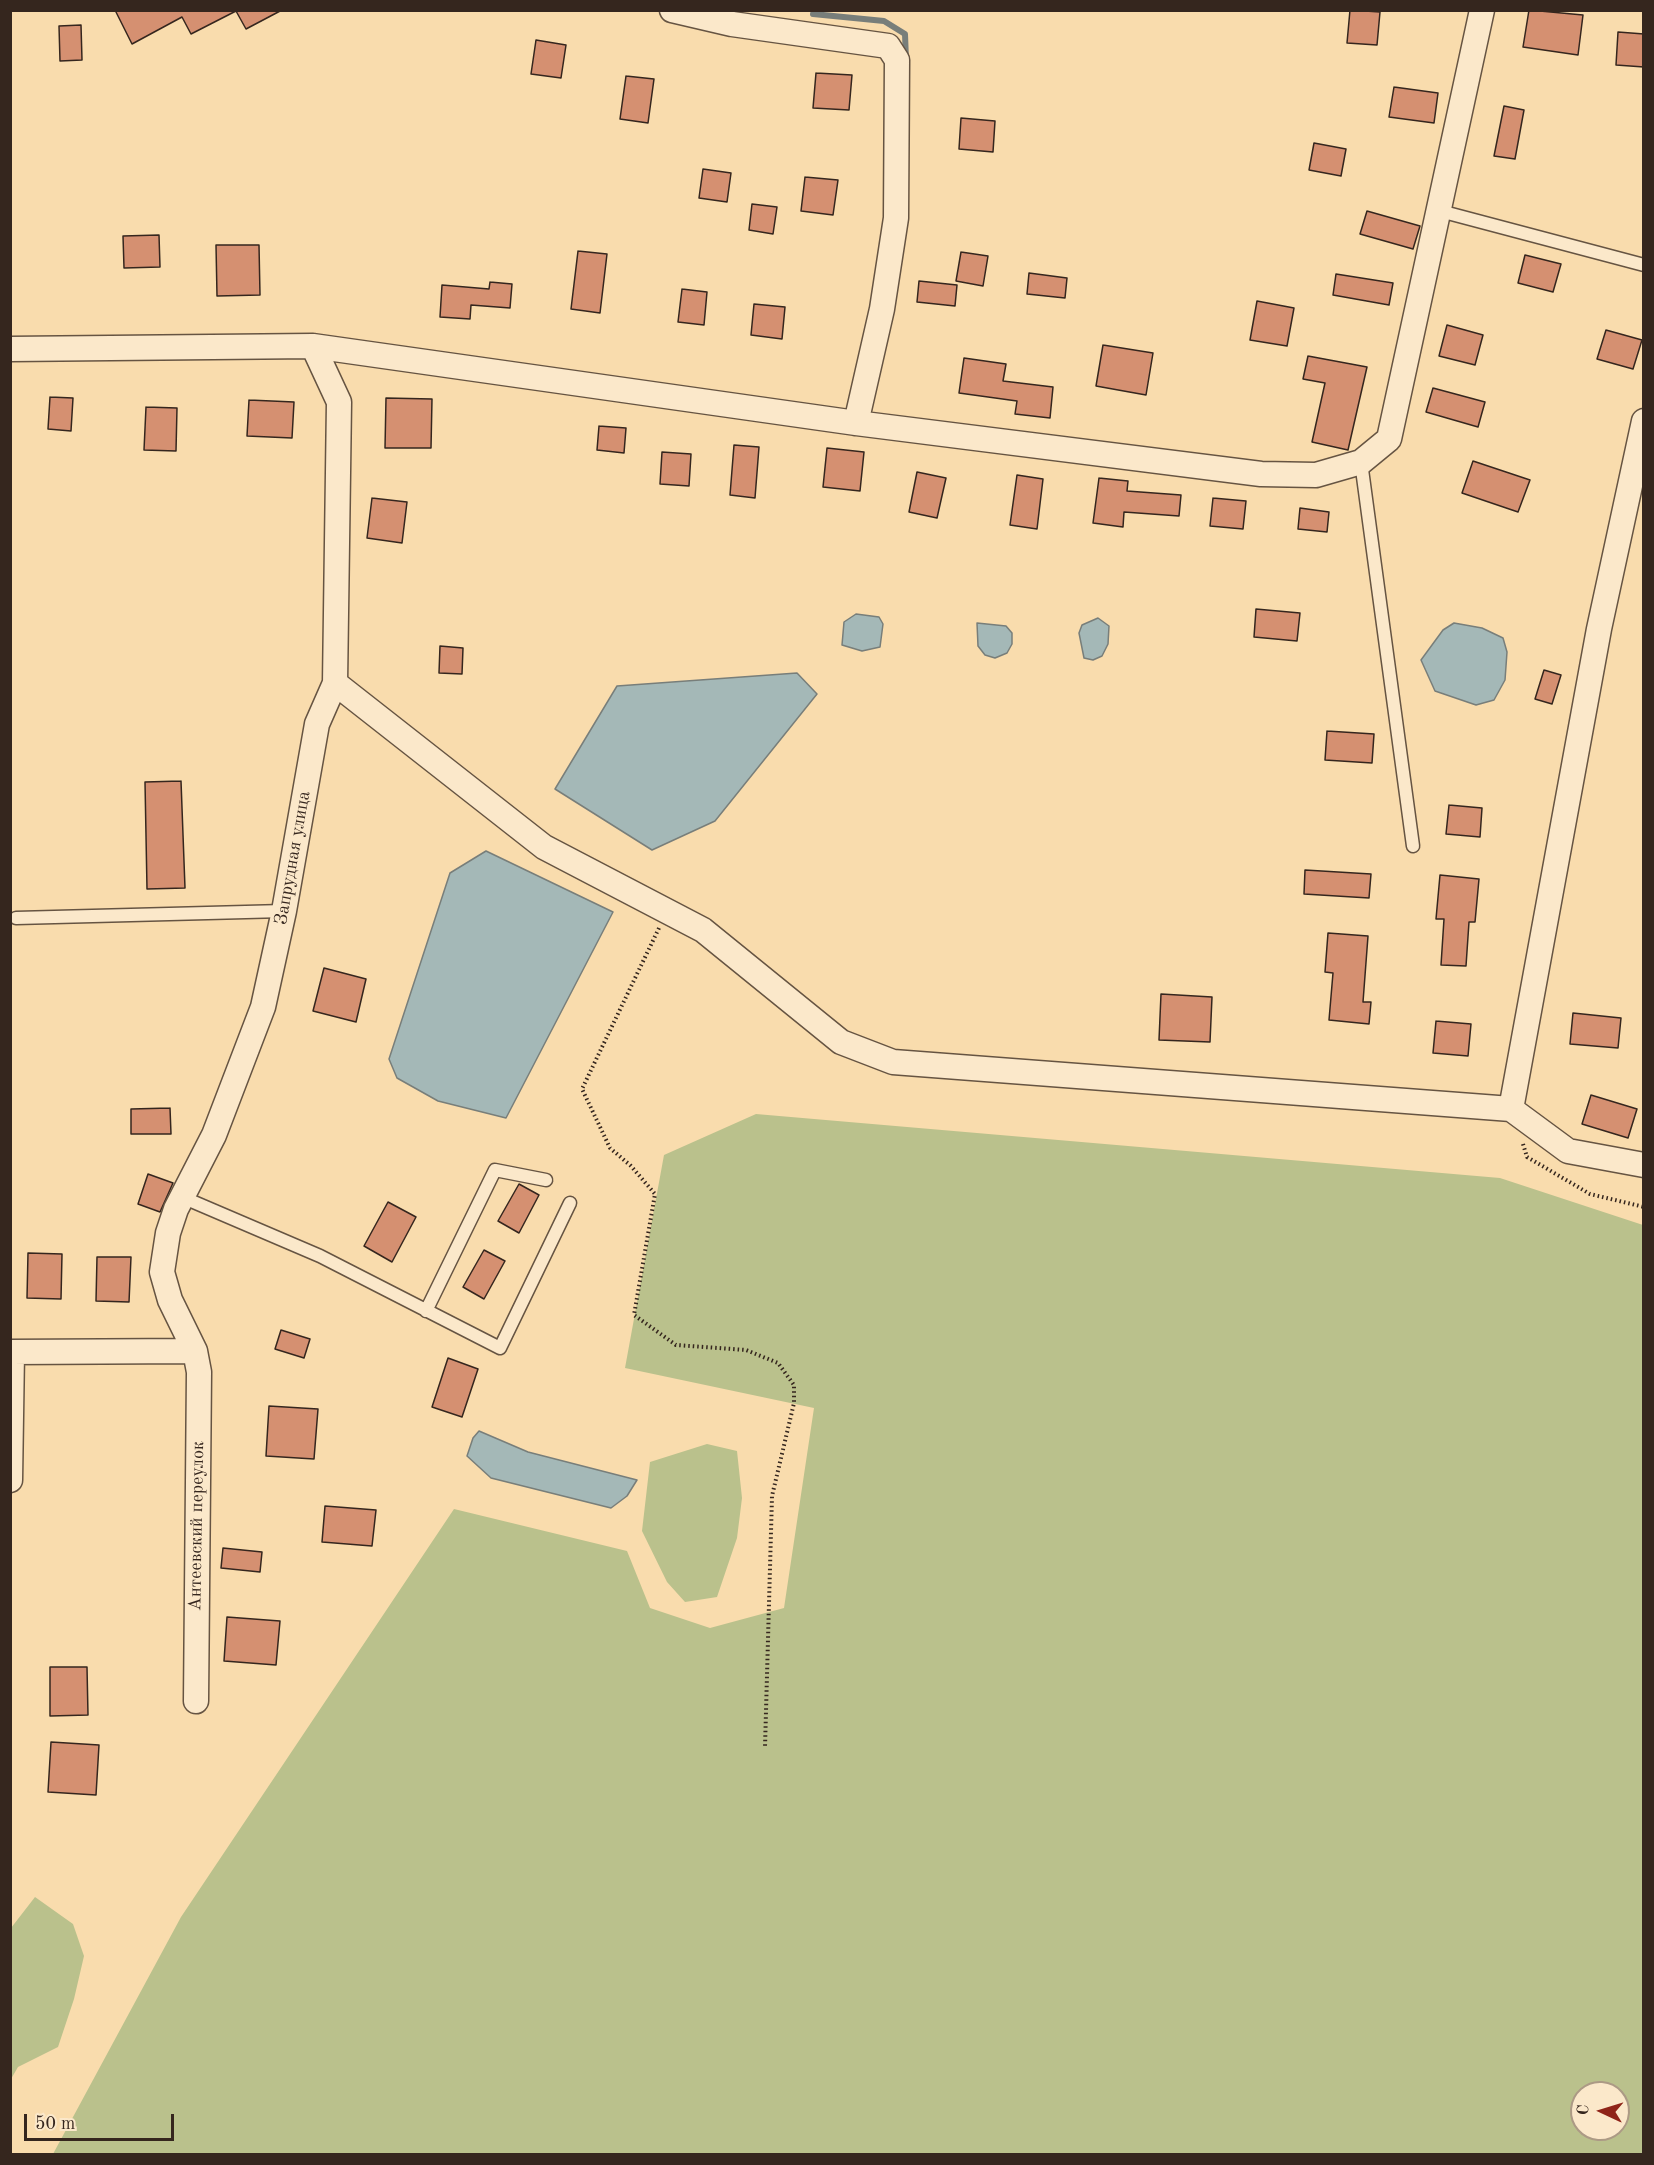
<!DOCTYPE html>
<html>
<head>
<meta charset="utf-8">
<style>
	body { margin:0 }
	#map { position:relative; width:1654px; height:2165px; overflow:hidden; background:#f9dcad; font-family:"Old Standard TT",serif }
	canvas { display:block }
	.frame { position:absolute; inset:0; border:12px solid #35261e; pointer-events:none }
	.north { position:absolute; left:1570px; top:2081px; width:60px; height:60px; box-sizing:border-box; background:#fbe8ca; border:2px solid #ac9a85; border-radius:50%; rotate:274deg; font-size:16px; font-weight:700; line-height:24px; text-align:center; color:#35261e }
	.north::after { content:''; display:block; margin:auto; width:21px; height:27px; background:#8f2418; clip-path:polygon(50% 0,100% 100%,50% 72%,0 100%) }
	.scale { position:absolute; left:24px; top:2114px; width:150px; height:27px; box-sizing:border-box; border:3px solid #35261e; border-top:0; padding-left:8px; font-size:18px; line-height:21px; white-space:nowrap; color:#35261e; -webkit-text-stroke:4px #fbe8ca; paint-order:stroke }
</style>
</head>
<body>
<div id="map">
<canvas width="1654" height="2165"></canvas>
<div class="frame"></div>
<div class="north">С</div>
<div class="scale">50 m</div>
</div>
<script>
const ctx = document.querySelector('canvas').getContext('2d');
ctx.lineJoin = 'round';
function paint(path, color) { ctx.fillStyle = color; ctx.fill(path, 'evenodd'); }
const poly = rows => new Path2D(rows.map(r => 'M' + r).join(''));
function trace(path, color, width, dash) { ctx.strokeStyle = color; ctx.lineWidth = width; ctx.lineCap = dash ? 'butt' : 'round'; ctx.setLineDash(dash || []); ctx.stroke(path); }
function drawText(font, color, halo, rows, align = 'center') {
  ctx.font = font + ' "Old Standard TT",serif'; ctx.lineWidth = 4.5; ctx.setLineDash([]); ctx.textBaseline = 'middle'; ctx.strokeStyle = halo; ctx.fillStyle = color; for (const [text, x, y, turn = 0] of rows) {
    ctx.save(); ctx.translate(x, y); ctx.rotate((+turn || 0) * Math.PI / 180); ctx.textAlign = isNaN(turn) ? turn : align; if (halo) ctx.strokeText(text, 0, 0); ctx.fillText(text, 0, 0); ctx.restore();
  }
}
const green = poly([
	[756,1114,1500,1178,1643,1225,1643,2154,53,2154,181,1917,454,1509,627,1551,650,1608,710,1628,784,1608,814,1408,625,1368,664,1155],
	[1582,2093,1618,2093,1618,2129,1582,2129],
	[707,1444,737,1451,742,1498,737,1538,717,1597,685,1602,667,1582,642,1531,650,1462],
	[35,1897,73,1924,84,1956,74,1999,58,2047,18,2067,11,2079,11,1928]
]);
const water = poly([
	[856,614,879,617,883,624,880,647,862,651,842,645,844,622,856,614],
	[1098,618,1109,626,1108,644,1102,656,1093,660,1084,658,1079,633,1082,625,1098,618],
	[977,623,1006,626,1012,633,1012,644,1007,653,995,658,985,655,978,646,977,623],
	[1454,623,1482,628,1503,638,1507,652,1505,680,1494,700,1476,705,1435,691,1421,660,1443,630,1454,623],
	[797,673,817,694,715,821,652,850,555,789,617,686,797,673],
	[486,851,613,912,506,1118,438,1101,397,1078,389,1059,450,873,486,851],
	[479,1431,528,1452,637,1480,627,1496,611,1508,491,1478,467,1456,473,1438,479,1431]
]);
const stream = poly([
	[813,14,884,21,905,34,906,60]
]);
const building = poly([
	[115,10,282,10,246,29,236,11,191,34,182,17,132,44,115,10],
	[1350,10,1380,12,1377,45,1347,43,1350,10],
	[1529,10,1583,15,1578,55,1523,47,1529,10],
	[81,25,82,60,60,61,59,26,81,25],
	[1618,32,1644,34,1644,67,1616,65,1618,32],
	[536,40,566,45,561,78,531,74,536,40],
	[816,73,852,75,849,110,813,108,816,73],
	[626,76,654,79,648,123,620,119,626,76],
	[1394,87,1438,93,1434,123,1389,117,1394,87],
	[1504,106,1524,110,1515,159,1494,156,1504,106],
	[961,118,995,121,993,152,959,149,961,118],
	[1314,143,1346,149,1341,176,1309,170,1314,143],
	[703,169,731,173,727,202,699,198,703,169],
	[805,177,838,180,833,215,801,211,805,177],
	[752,204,777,207,773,234,749,230,752,204],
	[1367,211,1420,226,1413,249,1360,234,1367,211],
	[159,235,160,267,124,268,123,236,159,235],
	[216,245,259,245,260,295,217,296,216,245],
	[578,251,607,254,600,313,571,309,578,251],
	[961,252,988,256,983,286,956,281,961,252],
	[1525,255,1561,264,1553,292,1518,283,1525,255],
	[1029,273,1067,278,1065,298,1027,294,1029,273],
	[1336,274,1393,283,1389,305,1333,295,1336,274],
	[919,281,957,285,955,306,917,302,919,281],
	[490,282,512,284,510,308,471,305,470,319,440,317,442,285,489,289,490,282],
	[682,289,707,292,704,325,678,322,682,289],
	[1257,301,1294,308,1287,346,1250,340,1257,301],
	[754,304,785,307,782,339,751,335,754,304],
	[1447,325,1483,335,1475,365,1439,356,1447,325],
	[1606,330,1642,340,1633,369,1597,359,1606,330],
	[1103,345,1153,353,1146,395,1096,386,1103,345],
	[1308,356,1367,367,1348,450,1312,442,1325,383,1303,379,1308,356],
	[964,358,1006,364,1003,381,1053,387,1050,418,1015,414,1017,401,959,393,964,358],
	[1433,388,1485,402,1478,427,1426,412,1433,388],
	[50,397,73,398,71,431,48,429,50,397],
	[386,398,432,399,431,448,385,448,386,398],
	[249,400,294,402,292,438,247,436,249,400],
	[146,407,177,408,176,451,144,450,146,407],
	[599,426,626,428,624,453,597,450,599,426],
	[734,445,759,447,755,498,730,495,734,445],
	[827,448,864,452,860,491,823,487,827,448],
	[662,452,691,454,689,486,660,484,662,452],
	[1473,461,1530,480,1518,512,1462,493,1473,461],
	[917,472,946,478,937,518,909,512,917,472],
	[1017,475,1043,479,1037,529,1010,525,1017,475],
	[1099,478,1128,481,1127,491,1181,495,1179,516,1124,512,1123,527,1093,523,1099,478],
	[372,498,407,502,402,543,367,538,372,498],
	[1213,498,1246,501,1243,529,1210,526,1213,498],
	[1300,508,1329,512,1327,532,1298,529,1300,508],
	[1256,609,1300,613,1297,641,1254,637,1256,609],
	[440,646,463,648,462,674,439,673,440,646],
	[1544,670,1561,675,1552,704,1535,699,1544,670],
	[1327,731,1374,734,1372,763,1325,760,1327,731],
	[181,781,185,888,147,889,145,782,181,781],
	[1449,805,1482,808,1480,837,1446,834,1449,805],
	[1305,870,1371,874,1369,898,1304,894,1305,870],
	[1440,875,1479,879,1475,922,1469,922,1466,966,1441,965,1444,919,1436,919,1440,875],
	[1328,933,1368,936,1363,1002,1371,1002,1369,1024,1329,1020,1333,973,1325,972,1328,933],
	[324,968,366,979,356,1022,313,1011,324,968],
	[1161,994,1212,997,1210,1042,1159,1040,1161,994],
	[1573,1013,1621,1018,1618,1048,1570,1044,1573,1013],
	[1436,1021,1471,1024,1468,1056,1433,1053,1436,1021],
	[1591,1095,1637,1109,1628,1138,1582,1124,1591,1095],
	[170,1108,171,1134,131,1134,131,1109,170,1108],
	[148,1174,173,1183,160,1212,138,1204,148,1174],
	[519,1184,539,1195,519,1233,498,1221,519,1184],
	[388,1202,416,1217,392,1262,364,1246,388,1202],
	[484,1250,505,1261,484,1299,463,1287,484,1250],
	[28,1253,62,1254,61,1299,27,1298,28,1253],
	[97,1257,131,1257,129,1302,96,1301,97,1257],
	[281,1330,310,1339,304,1358,275,1349,281,1330],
	[448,1358,478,1369,462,1417,432,1407,448,1358],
	[269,1406,318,1409,314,1459,266,1456,269,1406],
	[325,1506,376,1510,372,1546,322,1542,325,1506],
	[223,1548,262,1552,260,1572,221,1568,223,1548],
	[227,1617,280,1621,276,1665,224,1661,227,1617],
	[50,1667,87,1667,88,1715,50,1716,50,1667],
	[51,1742,99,1745,96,1795,48,1792,51,1742]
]);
const path = poly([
	[659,928,582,1089,610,1148,631,1166,655,1194,634,1315,676,1345,746,1350,778,1363,794,1385,794,1403,772,1496,765,1747],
	[1523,1144,1527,1157,1590,1194,1644,1207]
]);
const service = poly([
	[1440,211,1644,265],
	[1361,462,1413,846],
	[16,918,284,911],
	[182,1197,320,1256,500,1348,570,1203],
	[426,1311,495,1170,546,1180]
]);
const minor = poly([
	[672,10,732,24,888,46,897,60,896,218,882,309,856,423],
	[10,349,313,346,856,423,1261,474,1316,475,1361,462,1389,439,1482,10],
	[335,683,544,847,703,930,841,1042,893,1062,1511,1109,1599,629,1644,421],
	[1511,1109,1568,1151,1644,1165],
	[10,1352,195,1351],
	[10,1480,12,1352],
	[196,1701,199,1372,195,1351,170,1300,162,1272,168,1233,176,1209,214,1135,263,1007,284,911,317,724,335,683,339,402,313,346]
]);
const streetNames = [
	["Запрудная улица",293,858,-80],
	["Антеевский переулок",197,1526,-89]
];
paint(green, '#bac18c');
paint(water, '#a4b8b7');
trace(water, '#787e7a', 1.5);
trace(stream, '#787e7a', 6);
paint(building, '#d59071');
trace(building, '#35261e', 1.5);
trace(service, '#665442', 15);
trace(minor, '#665442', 27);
trace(path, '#35261e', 4, [1.5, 3]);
trace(service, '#fbe8ca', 12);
trace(minor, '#fbe8ca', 24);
drawText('18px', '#35261e', '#fbe8ca', streetNames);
</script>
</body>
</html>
